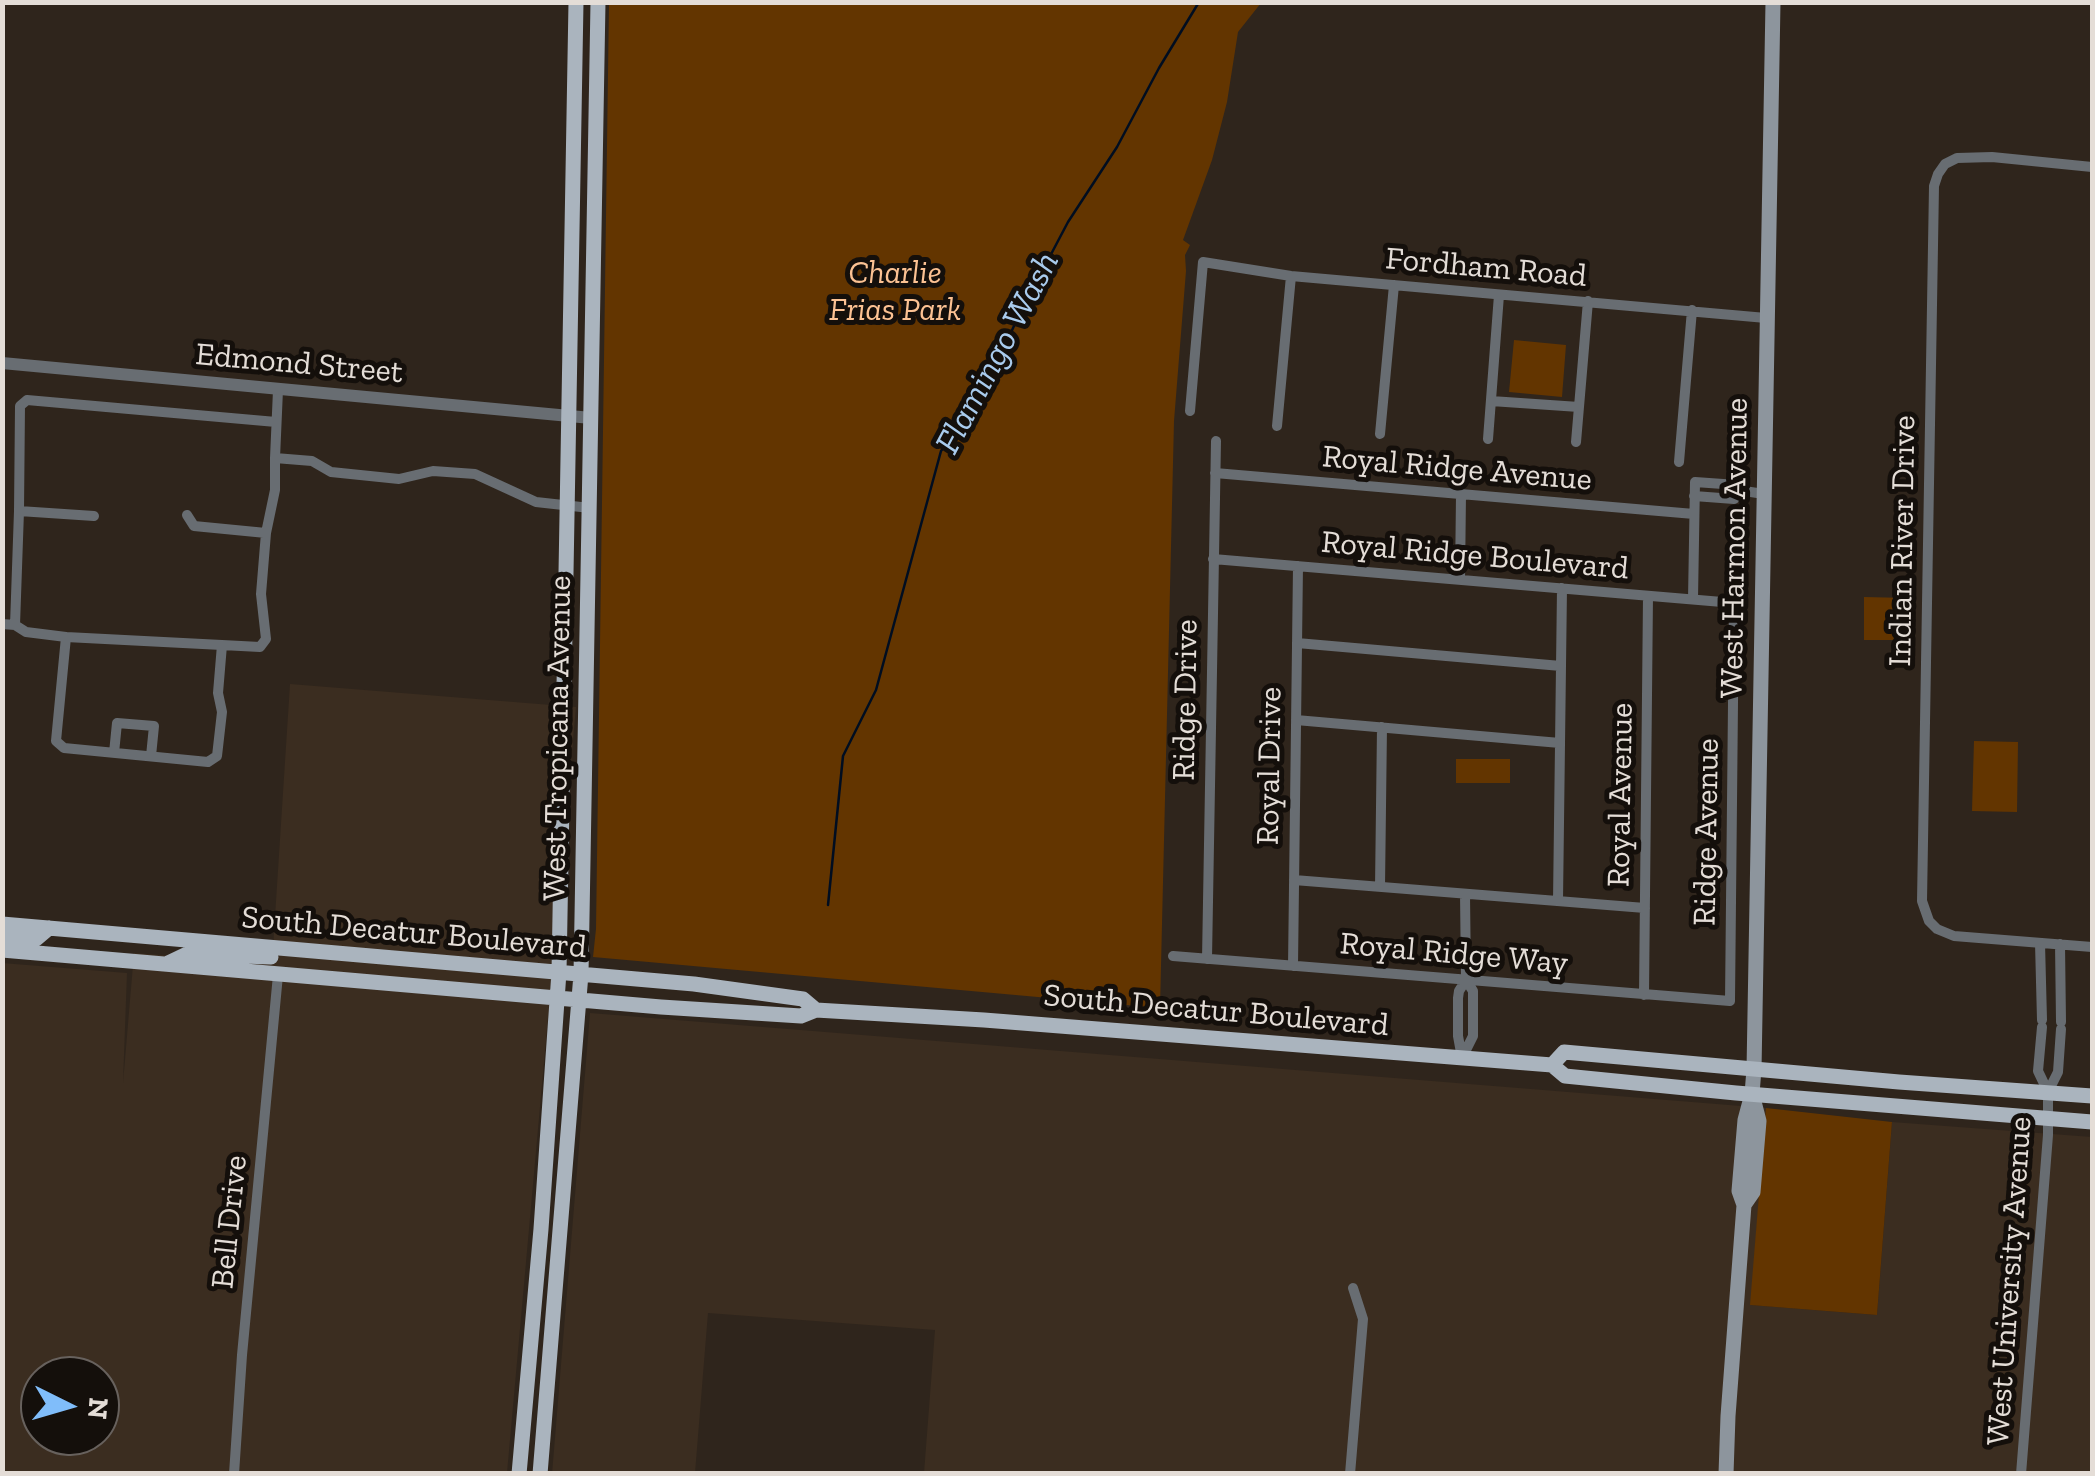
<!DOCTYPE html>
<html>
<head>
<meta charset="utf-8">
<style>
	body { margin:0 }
	#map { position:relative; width:2095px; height:1476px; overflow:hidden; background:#2f251c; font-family:"Zilla Slab",serif }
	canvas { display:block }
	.frame { position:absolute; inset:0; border:5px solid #e4ddd7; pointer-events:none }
	.north { position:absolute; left:20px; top:1356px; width:100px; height:100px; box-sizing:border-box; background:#140f0b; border:2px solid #67615d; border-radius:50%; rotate:95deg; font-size:28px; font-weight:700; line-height:40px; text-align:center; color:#e4ddd7 }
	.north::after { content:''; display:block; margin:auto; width:35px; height:45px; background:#80bdfa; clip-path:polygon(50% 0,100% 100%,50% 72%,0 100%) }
</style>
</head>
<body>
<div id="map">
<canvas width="2095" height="1476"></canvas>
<div class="frame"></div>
<div class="north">N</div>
</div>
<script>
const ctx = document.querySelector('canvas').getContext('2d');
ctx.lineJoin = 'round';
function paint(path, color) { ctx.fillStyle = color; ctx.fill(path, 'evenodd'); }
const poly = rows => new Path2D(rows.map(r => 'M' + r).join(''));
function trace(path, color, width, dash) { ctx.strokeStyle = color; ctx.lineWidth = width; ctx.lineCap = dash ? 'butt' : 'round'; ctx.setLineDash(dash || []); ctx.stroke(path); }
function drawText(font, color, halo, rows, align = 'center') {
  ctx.font = font + ' "Zilla Slab",serif'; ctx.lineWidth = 10; ctx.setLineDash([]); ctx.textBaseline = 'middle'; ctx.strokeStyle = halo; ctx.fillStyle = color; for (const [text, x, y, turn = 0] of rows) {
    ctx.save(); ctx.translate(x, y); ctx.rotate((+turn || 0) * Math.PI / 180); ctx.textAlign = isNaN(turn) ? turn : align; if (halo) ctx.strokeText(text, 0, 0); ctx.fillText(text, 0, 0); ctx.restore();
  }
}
const built = poly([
	[290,684,576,707,507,1473,3,1473,2,963,127,973,123,1083,134,953,272,963],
	[40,1376,100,1376,100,1436,40,1436],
	[590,1013,1766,1108,1751,1305,1877,1315,1892,1122,2092,1137,2092,1473,924,1473,935,1330,708,1313,695,1473,552,1474]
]);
const green = poly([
	[609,3,1261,3,1238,32,1227,102,1212,160,1183,240,1190,245,1185,255,1186,271,1174,421,1160,1008,593,957,596,929],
	[1514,340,1566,345,1562,397,1509,392],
	[1864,597,1908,598,1907,640,1864,640],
	[1974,741,2018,742,2017,812,1972,811],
	[1456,759,1510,759,1510,783,1456,783],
	[1766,1108,1892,1122,1877,1315,1750,1305]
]);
const stream = poly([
	[828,905,843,756,876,690,941,451,981,398,1019,315,1068,222,1117,147,1159,68,1199,2]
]);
const minor = poly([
	[2092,167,1992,157,1957,158,1945,164,1938,174,1934,186,1922,901,1929,921,1937,929,1954,936,2092,947],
	[278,390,275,458,312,461,331,472,399,479,433,471,475,474,536,502,590,508],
	[1491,401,1579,407],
	[1190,411,1203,262,1291,276,1766,318],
	[1277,426,1291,276],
	[1380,434,1394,285],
	[1488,439,1499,295],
	[1576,442,1588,301],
	[1679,462,1692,310],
	[1215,473,1694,514],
	[1694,496,1734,499,1744,491],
	[19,511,20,406,27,400,276,422],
	[187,515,194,526,266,533],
	[1460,580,1461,494],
	[1693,599,1695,482,1737,485,1744,491,1764,494],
	[2,624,15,625,26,632,66,637],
	[15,625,19,511,94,516],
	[1297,643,1561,666],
	[222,645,66,637,56,741,64,748,208,762,217,756,222,712,218,693,222,645,260,647,266,639,261,594,266,533,275,490,275,458],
	[1296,720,1560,743],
	[114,753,117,723,154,726,151,756],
	[1294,880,1645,908],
	[1380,887,1382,727],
	[1558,901,1562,588],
	[2040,943,2042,1020],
	[2060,944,2061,1022],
	[1173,956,1730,1001,1734,603,1213,559],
	[1207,959,1216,441],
	[1293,966,1298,566],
	[1644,995,1648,596],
	[1462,1058,1458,1036,1458,998,1459,991,1466,980,1465,894],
	[1462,1058,1473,1036,1473,991,1466,980],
	[2048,1092,2058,1072,2061,1029],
	[234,1474,242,1355,278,975],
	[1350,1474,1363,1319,1353,1288],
	[2021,1474,2048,1135,2048,1092,2038,1071,2042,1027]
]);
const tertiary = poly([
	[2,363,591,418]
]);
const secondary = poly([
	[1744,1205,1753,1192,1759,1121,1753,1098],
	[1726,1474,1728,1416,1744,1205,1739,1191,1745,1120,1752,1094,1754,1069,1773,2]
]);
const primary = poly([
	[2,924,694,984,803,999,816,1010],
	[2,937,36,939,49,928],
	[2,950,661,1007,801,1016,816,1010,984,1020,1552,1065,1565,1076,1736,1093,2092,1122],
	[166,964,187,954,271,957],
	[1552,1065,1564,1052,1899,1082,2092,1096],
	[519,1474,541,1229,559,972,576,2],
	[540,1474,581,974,598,2]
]);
const streetNames = [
	["Fordham Road",1486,268,5],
	["Edmond Street",299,364,5],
	["Royal Ridge Avenue",1457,469,5],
	["Indian River Drive",1903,541,-89],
	["West Harmon Avenue",1735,548,-89],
	["Royal Ridge Boulevard",1475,556,5],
	["Ridge Drive",1186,700,-89],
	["West Tropicana Avenue",558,738,-89],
	["Royal Drive",1270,766,-89],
	["Royal Avenue",1621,795,-89],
	["Ridge Avenue",1707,832,-89],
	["South Decatur Boulevard",414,933,5],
	["Royal Ridge Way",1454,954,5],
	["South Decatur Boulevard",1216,1011,5],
	["Bell Drive",230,1222,-84],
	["West University Avenue",2010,1281,-86]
];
const parkNames = [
	["Charlie",895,274],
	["Frias Park",895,311]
];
const waterNames = [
	["Flamingo Wash",998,353,-62]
];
paint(built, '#3b2d20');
paint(green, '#633500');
trace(stream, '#000d20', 2.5);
trace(minor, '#686d72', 10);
trace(tertiary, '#686d72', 12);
trace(secondary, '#8d959d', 15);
trace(primary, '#aab4be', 15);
drawText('32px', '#e4ddd7', '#140f0b', streetNames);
drawText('italic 32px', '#fcc293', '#140f0b', parkNames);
drawText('italic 35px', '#a9cbed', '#140f0b', waterNames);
</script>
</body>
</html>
